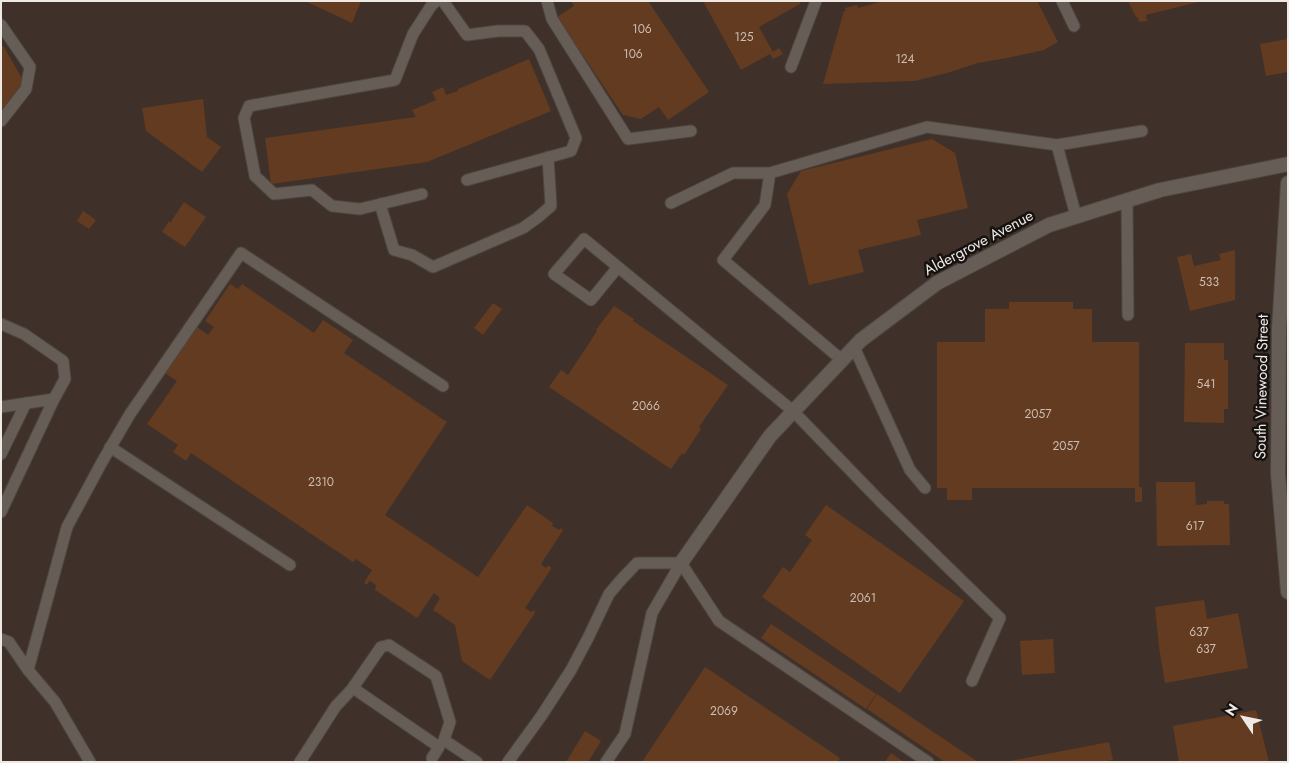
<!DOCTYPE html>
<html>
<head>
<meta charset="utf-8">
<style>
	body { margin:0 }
	#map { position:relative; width:1289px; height:763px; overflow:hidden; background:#312924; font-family:Jost,sans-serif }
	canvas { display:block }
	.frame { position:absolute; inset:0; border:2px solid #efe9e6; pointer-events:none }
	.north { position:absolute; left:1219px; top:693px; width:50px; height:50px; -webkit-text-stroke:4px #161210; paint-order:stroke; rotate:304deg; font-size:14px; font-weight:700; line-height:20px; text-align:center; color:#efe9e6 }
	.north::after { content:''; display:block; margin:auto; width:18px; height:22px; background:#efe9e6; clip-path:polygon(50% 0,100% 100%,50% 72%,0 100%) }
</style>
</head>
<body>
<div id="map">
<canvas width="1289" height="763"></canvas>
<div class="frame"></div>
<div class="north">N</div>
</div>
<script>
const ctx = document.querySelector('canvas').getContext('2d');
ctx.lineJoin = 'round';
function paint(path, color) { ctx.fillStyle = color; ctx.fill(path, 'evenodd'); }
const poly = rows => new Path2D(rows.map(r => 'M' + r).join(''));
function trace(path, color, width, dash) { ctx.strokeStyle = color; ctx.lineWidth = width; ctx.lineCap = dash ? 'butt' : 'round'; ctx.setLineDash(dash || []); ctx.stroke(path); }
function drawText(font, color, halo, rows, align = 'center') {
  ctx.font = font + ' Jost,sans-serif'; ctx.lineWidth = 5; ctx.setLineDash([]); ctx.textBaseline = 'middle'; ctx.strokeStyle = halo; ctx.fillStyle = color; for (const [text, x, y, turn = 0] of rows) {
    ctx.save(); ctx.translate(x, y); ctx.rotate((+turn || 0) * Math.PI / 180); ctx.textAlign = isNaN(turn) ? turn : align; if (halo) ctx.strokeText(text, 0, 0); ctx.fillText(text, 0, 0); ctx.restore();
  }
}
const built = poly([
	[1,1,1288,1,1288,762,1,762]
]);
const building = poly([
	[305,1,361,1,352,23],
	[571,1,648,1,709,92,668,120,659,107,641,119,623,115,557,17,574,6],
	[703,1,801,1,800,4,759,27,773,52,779,48,783,54,773,59,770,54,741,70],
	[883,1,1037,1,1058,42,1044,50,1012,57,978,63,947,73,915,81,823,84,844,11,846,11,845,8,857,5,858,8],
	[1128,1,1198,1,1198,2,1146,15,1147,21,1139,22,1138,17,1136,17],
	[1288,39,1288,72,1266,76,1260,44],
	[1,45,4,47,24,82,1,111],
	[529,59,551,111,427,162,271,184,265,138,416,117,412,110,436,100,432,92,443,87,446,95,458,91,458,89],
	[203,99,207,137,221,147,202,172,146,131,142,108],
	[932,139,955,153,968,208,917,220,921,235,858,250,864,272,809,285,787,194,801,171],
	[184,202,206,217,185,247,162,232,169,221,170,223],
	[83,211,96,220,89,229,77,221],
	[1235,250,1235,300,1190,311,1177,257,1191,254,1194,266,1221,260,1219,254],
	[230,284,238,289,242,284,314,333,323,320,353,340,344,353,447,422,385,515,478,577,527,505,553,523,552,526,559,530,561,528,563,530,541,564,546,568,548,566,550,566,551,569,525,608,531,612,534,610,535,613,490,680,462,661,455,625,433,610,440,598,434,593,417,618,375,590,376,585,370,581,367,584,365,584,365,581,372,570,356,559,353,562,191,453,186,461,173,452,178,445,147,424,177,381,165,373,197,327,208,335,214,327,205,321],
	[1009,302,1073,302,1073,309,1092,309,1092,342,1139,342,1139,487,1142,487,1142,502,1135,502,1135,488,972,488,972,500,947,500,947,488,937,488,937,342,985,342,985,309,1009,309],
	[493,303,502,309,483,335,474,328],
	[614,306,634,319,633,321,728,385,699,427,701,429,684,455,682,453,671,469,549,387,561,370,568,375,597,331,596,330],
	[1185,343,1224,343,1224,360,1228,360,1228,409,1224,409,1224,423,1184,422],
	[1156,482,1195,482,1196,505,1207,504,1207,501,1224,501,1224,504,1229,504,1230,545,1157,546],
	[826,505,964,601,900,693,762,597,783,567,790,572,812,540,805,535],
	[1204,600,1207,619,1238,613,1248,668,1165,683,1159,647,1155,607],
	[771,624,876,694,866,709,761,638],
	[1053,639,1055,673,1022,675,1020,641],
	[705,667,840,758,838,762,642,762],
	[877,694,978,762,945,762,867,709],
	[1256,710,1269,762,1179,762,1173,726],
	[585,731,601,741,588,762,566,762],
	[1109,742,1113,760,1102,762,1010,762,1010,761],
	[891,753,904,762,885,762]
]);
const service = poly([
	[443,1,467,35,498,31,525,31,539,49,576,138,571,151,467,180],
	[547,1,552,19,628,139,691,131],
	[1062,1,1074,26],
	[1,25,30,67,26,89,1,121],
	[791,67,816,1],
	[1057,145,1076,216],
	[770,173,765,205,723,260,842,360],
	[422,194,360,209,332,206,312,190,274,194,255,176,244,118,249,106,395,80,413,34,431,6,436,1],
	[1127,200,1128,315],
	[671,203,733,173,770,173,927,127,1057,145,1142,131],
	[380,204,394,250,412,255,433,267,523,228,537,218,551,206,548,157],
	[618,267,591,300,554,274,584,239,793,411,880,501,1000,618,972,681],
	[1,324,24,334,63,361,65,379,54,399,1,512],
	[854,347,910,470,925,488],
	[1,407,54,399],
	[110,447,290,565],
	[1,454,26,403],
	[681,563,719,621,928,762],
	[1,639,9,642,28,670],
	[352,689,381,647,389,645,436,676,450,722,444,740,477,762],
	[90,762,55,702,28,670,67,527,102,462,130,414,241,253,443,386],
	[300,762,336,706,353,688,439,747,432,758],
	[508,762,542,715,571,670,588,638,609,594,620,581,637,563,681,563],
	[606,762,625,734,652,613,681,563]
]);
const minor = poly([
	[1288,183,1279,330,1278,474,1288,592],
	[681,563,770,436,861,340,937,283,1049,225,1160,190,1288,164]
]);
const numberNames = [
	["106",642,30],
	["125",744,38],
	["106",633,55],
	["124",905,60],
	["533",1209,283],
	["541",1206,385],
	["2066",646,407],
	["2057",1038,415],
	["2057",1066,447],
	["2310",321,483],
	["617",1195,527],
	["2061",863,599],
	["637",1199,633],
	["637",1206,650],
	["2069",724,712]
];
const streetNames = [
	["Aldergrove Avenue",979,244,-28],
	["South Vinewood Street",1263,387,-89]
];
paint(built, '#3f3129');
paint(building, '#633b20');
trace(service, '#4c4641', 13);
trace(minor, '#4c4641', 16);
trace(service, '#665d57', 11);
trace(minor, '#665d57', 14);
drawText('12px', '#ccbeb4', null, numberNames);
drawText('15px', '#efe9e6', '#161210', streetNames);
</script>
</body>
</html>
